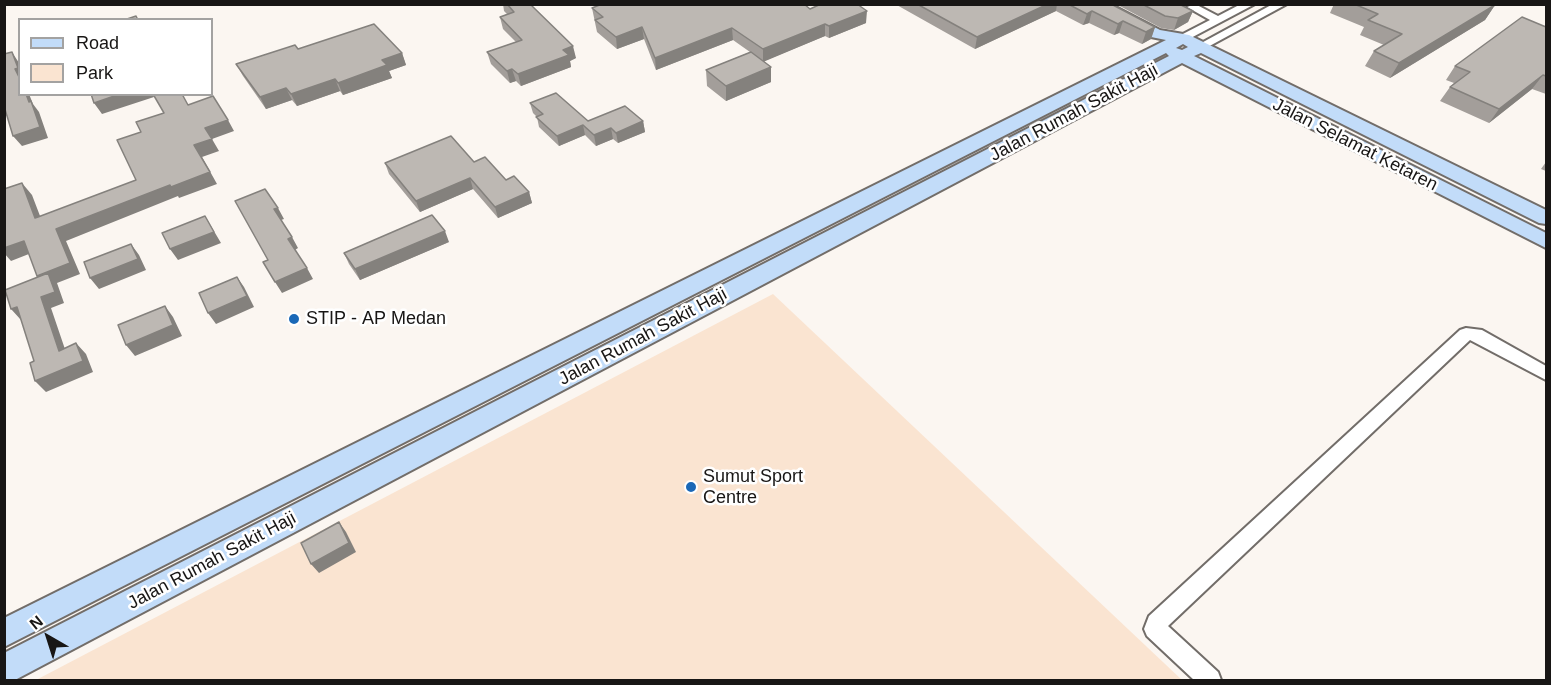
<!DOCTYPE html>
<html>
<head>
<meta charset="utf-8">
<style>
	body { margin:0 }
	#map { position:relative; width:1551px; height:685px; overflow:hidden; background:#fbf6f1; font-family:Arial,sans-serif }
	canvas { display:block }
	.frame { position:absolute; inset:0; border:6px solid #181615; pointer-events:none }
	.legend { position:absolute; left:18px; top:18px; width:195px; height:78px; box-sizing:border-box; background:#fff; border:2px solid #a3a2a1; margin:0; padding:8px 10px; list-style:none; font-size:18px; color:#181615 }
	.legend li { display:flex; align-items:center; gap:12px; height:30px }
	.legend b { width:30px; border:2px solid #a3a2a1 }
	.north { position:absolute; left:18px; top:607px; width:60px; height:60px; -webkit-text-stroke:4px #fff; paint-order:stroke; rotate:321deg; font-size:16px; font-weight:700; line-height:24px; text-align:center; color:#181615 }
	.north::after { content:''; display:block; margin:auto; width:21px; height:27px; background:#181615; clip-path:polygon(50% 0,100% 100%,50% 72%,0 100%) }
</style>
</head>
<body>
<div id="map">
<canvas width="1551" height="685"></canvas>
<div class="frame"></div>
<ul class="legend">
<li><b style="height:8px;background:#c2dcf9"></b>Road</li>
<li><b style="height:16px;background:#fae4d1"></b>Park</li>
</ul>
<div class="north">N</div>
</div>
<script>
const ctx = document.querySelector('canvas').getContext('2d');
ctx.lineJoin = 'round';
function paint(path, color) { ctx.fillStyle = color; ctx.fill(path, 'evenodd'); }
const poly = rows => new Path2D(rows.map(r => 'M' + r).join(''));
function trace(path, color, width, dash) { ctx.strokeStyle = color; ctx.lineWidth = width; ctx.lineCap = dash ? 'butt' : 'round'; ctx.setLineDash(dash || []); ctx.stroke(path); }
function drawText(font, color, halo, rows, align = 'center') {
  ctx.font = font + ' Arial,sans-serif'; ctx.lineWidth = 5; ctx.setLineDash([]); ctx.textBaseline = 'middle'; ctx.strokeStyle = halo; ctx.fillStyle = color; for (const [text, x, y, turn = 0] of rows) {
    ctx.save(); ctx.translate(x, y); ctx.rotate((+turn || 0) * Math.PI / 180); ctx.textAlign = isNaN(turn) ? turn : align; if (halo) ctx.strokeText(text, 0, 0); ctx.fillText(text, 0, 0); ctx.restore();
  }
}
const green = poly([
	[773,294,1182,680,36,680]
]);
const street = poly([
	[1195,4,1218,16,1241,4,1255,4,1187,40,1179,40,1179,36,1210,20,1187,7,1195,4],
	[1273,4,1287,4,1204,49,1200,50,1194,47,1273,4],
	[1466,328,1482,330,1546,366,1546,380,1470,340,1168,626,1218,672,1221,680,1194,680,1147,636,1144,629,1149,616,1460,330,1466,328]
]);
const secondary = poly([
	[1090,4,1110,4,1160,30,1189,35,1546,210,1546,224,1539,223,1201,53,1194,56,1546,233,1546,248,1182,63,15,680,4,680,4,653,1169,56,1166,53,4,647,4,618,1166,40,1151,37,1090,4],
	[1183,44,1188,47,1182,50,1176,48,1183,44]
]);
const wall = poly([
	[503,4,530,4,576,58,570,61,571,67,521,86,516,81,510,83,491,64,487,52,516,42,503,29,500,17,507,14,504,11],
	[895,4,1111,4,1155,27,1151,39,1142,44,1119,33,1114,35,1089,23,1083,25,1056,11,975,49],
	[1116,4,1188,4,1184,7,1193,11,1188,22,1174,30,1161,28],
	[1334,4,1495,5,1485,20,1390,78,1365,66,1374,51,1384,45,1360,35,1364,27,1330,13],
	[592,8,810,9,866,23,829,38,825,36,764,61,771,67,771,82,726,101,707,86,706,70,750,52,733,40,656,70,644,39,617,49,597,32],
	[1546,27,1546,94,1532,89,1489,123,1440,101,1450,87,1454,83,1446,80,1455,66],
	[298,49,402,53,406,65,389,71,392,78,343,95,340,91,297,106,292,100,266,109,243,76,236,64],
	[530,103,588,121,643,121,645,132,618,143,613,139,596,146,585,135,559,146,539,127,537,117,533,113],
	[474,162,529,192,532,203,498,218,473,189,420,212,389,174,385,163],
	[1546,162,1546,171,1541,169],
	[449,242,360,280,349,264,344,253]
]);
const shadedWall = poly([
	[1048,4,1057,4,1056,11,975,49,977,37],
	[1495,5,1485,20,1390,78,1399,63],
	[867,11,866,23,829,38,829,26],
	[1092,11,1089,23,1083,25,1087,14],
	[1193,11,1188,22,1174,30,1178,18],
	[1123,21,1119,33,1114,35,1118,24],
	[825,24,825,36,763,62,763,49],
	[642,27,644,39,617,49,616,37],
	[1155,27,1151,39,1142,44,1146,32],
	[732,28,733,40,656,70,655,58],
	[573,46,576,58,570,61,571,67,521,86,518,74,563,50],
	[12,52,19,63,20,79,15,69],
	[402,53,406,65,389,71,392,78,343,95,338,83,382,60],
	[771,67,771,82,726,101,726,86],
	[512,69,516,81,510,83,507,71],
	[1543,75,1532,89,1489,123,1499,109],
	[335,79,340,91,297,106,291,94],
	[286,88,292,100,266,109,260,97],
	[26,94,29,94,33,104,39,112,48,138,22,146,13,136,29,102],
	[120,94,153,94,154,97,102,114,94,103],
	[228,120,234,131,212,139,219,151,202,157,217,184,179,198,178,196,66,241,80,274,57,283,64,303,51,308,69,361,59,351,41,297,47,287,37,276,56,229,194,145,205,128],
	[643,121,645,132,618,143,616,133],
	[583,125,585,135,559,146,557,136],
	[611,128,613,139,596,146,594,135],
	[470,178,473,189,420,212,416,201],
	[22,183,32,195,45,229,35,218],
	[529,192,532,203,498,218,495,207],
	[278,208,284,219,281,220,274,209],
	[205,216,221,243,178,260,170,249],
	[445,231,449,242,360,280,355,269],
	[292,237,298,248,295,250,288,239],
	[24,241,34,252,11,261,4,253,4,248],
	[131,244,139,255,146,270,99,289,90,278],
	[307,268,313,279,282,293,275,282],
	[237,277,244,287,254,307,216,324,208,313],
	[165,306,173,317,182,336,135,356,126,345],
	[17,307,21,320,11,309],
	[76,343,86,354,93,372,46,392,35,381],
	[339,522,346,532,356,552,319,573,311,564]
]);
const building = poly([
	[507,4,530,4,573,46,563,50,569,55,518,74,512,69,507,71,487,52,522,40,500,17,514,12,507,4],
	[602,4,804,4,810,9,821,4,857,4,867,11,829,26,825,24,763,49,732,28,655,58,642,27,616,37,595,20,603,17,592,8,602,4],
	[917,4,1048,4,977,37,917,4],
	[1068,4,1111,4,1155,27,1146,32,1123,21,1118,24,1092,11,1087,14,1068,4],
	[1142,4,1179,4,1193,11,1178,18,1165,16,1142,4],
	[1354,4,1495,4,1495,5,1399,63,1374,51,1402,34,1368,20,1378,14,1354,4],
	[136,16,138,20,124,20,136,16],
	[1522,17,1546,27,1546,76,1543,75,1499,109,1450,87,1470,72,1455,66,1522,17],
	[374,24,402,53,382,60,387,65,338,83,335,79,291,94,286,88,260,97,236,64,295,45,298,49,374,24],
	[12,52,18,68,15,69,20,79,20,94,26,94,29,102,31,101,40,127,13,136,4,106,4,54,12,52],
	[751,52,771,67,726,86,706,70,751,52],
	[556,93,588,121,625,106,643,121,616,133,611,128,594,135,583,125,557,136,536,117,543,114,530,103,556,93],
	[91,94,120,94,94,103,91,94],
	[153,94,182,94,188,105,213,96,228,120,205,128,212,139,194,145,210,172,171,187,170,185,56,229,70,263,37,276,24,241,4,248,4,189,22,183,35,218,38,217,136,180,117,140,141,132,136,122,164,113,153,94],
	[451,136,474,162,485,157,506,180,514,176,529,192,495,207,470,178,416,201,385,163,451,136],
	[265,189,278,208,274,209,292,237,288,239,307,268,275,282,263,262,268,260,235,201,265,189],
	[432,215,445,231,355,269,344,253,432,215],
	[205,216,214,232,170,249,162,233,205,216],
	[131,244,138,259,90,278,84,262,131,244],
	[48,273,55,292,41,297,59,351,76,343,83,361,35,381,30,363,34,361,17,307,11,309,5,290,48,273],
	[237,277,247,296,208,313,199,293,237,277],
	[165,306,173,325,126,345,118,325,165,306],
	[339,522,349,543,311,564,301,543,339,522]
]);
const markers = [
	[294,319,6,"#1a68b7"],
	[691,487,6,"#1a68b7"]
];
const streetNames = [
	["Jalan Rumah Sakit Haji",1074,113,-28],
	["Jalan Selamat Ketaren",1355,145,27],
	["Jalan Rumah Sakit Haji",643,337,-28],
	["Jalan Rumah Sakit Haji",212,561,-28]
];
const poiNames = [
	["STIP - AP Medan",306,319],
	["Sumut Sport",703,477],
	["Centre",703,498]
];
paint(green, '#fae4d1');
trace(street, '#726d69', 4);
trace(secondary, '#726d69', 4);
paint(street, '#fff');
paint(secondary, '#c2dcf9');
paint(wall, '#a39e9a');
paint(shadedWall, '#84817d');
paint(building, '#bdb8b3');
trace(building, '#84817d', 1.5);
for (const [x, y, r, color] of markers) { const dot = new Path2D(); dot.arc(x, y, r, 0, 2 * Math.PI); ctx.fillStyle = color; ctx.fill(dot); trace(dot, '#fff', 2); }
drawText('18px', '#181615', '#fff', streetNames);
drawText('18px', '#181615', '#fff', poiNames, 'left');
</script>
</body>
</html>
